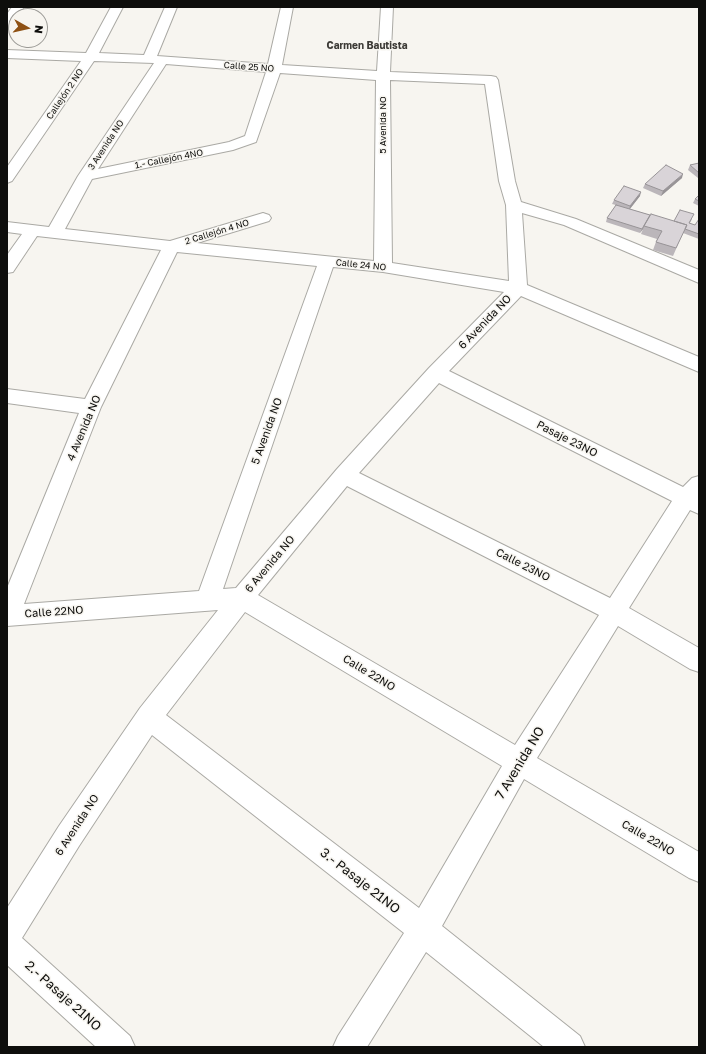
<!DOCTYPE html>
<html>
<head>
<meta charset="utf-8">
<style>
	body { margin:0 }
	#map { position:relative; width:706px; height:1054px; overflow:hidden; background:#f7f5f0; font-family:"Golos Text",sans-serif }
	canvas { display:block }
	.frame { position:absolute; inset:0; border:8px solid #0e0e0c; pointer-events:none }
	.north { position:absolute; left:8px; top:8px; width:40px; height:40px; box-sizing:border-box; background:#f7f5f0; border:1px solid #9a9995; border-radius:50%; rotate:98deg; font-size:11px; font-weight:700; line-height:16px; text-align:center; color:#0e0e0c }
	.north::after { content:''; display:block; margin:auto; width:14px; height:18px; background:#8e5114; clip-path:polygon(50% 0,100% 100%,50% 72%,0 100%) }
</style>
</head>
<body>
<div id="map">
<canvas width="706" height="1054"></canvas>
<div class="frame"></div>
<div class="north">N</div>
</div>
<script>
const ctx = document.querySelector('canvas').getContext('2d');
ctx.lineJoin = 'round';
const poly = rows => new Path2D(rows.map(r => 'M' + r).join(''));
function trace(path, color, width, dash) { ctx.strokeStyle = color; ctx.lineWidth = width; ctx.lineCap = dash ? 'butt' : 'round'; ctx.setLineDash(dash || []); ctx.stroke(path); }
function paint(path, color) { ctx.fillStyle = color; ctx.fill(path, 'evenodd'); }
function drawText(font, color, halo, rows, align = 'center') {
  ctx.font = font + ' "Golos Text",sans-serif'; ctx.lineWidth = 3; ctx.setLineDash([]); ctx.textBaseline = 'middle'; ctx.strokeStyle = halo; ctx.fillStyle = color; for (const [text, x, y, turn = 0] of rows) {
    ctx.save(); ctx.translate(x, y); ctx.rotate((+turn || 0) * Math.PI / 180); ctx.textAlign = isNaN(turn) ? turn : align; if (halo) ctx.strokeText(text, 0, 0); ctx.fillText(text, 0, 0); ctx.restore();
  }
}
const street = poly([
	[12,7,24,7,18,16,16,16,16,19,11,26,7,27,7,14,12,7],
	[111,7,123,7,99,53,144,55,165,7,177,7,157,56,268,64,281,7,293,7,282,65,377,71,381,7,393,7,390,72,491,76,496,77,498,80,515,181,521,202,576,219,699,270,699,283,564,225,522,213,527,285,699,357,699,372,521,296,449,371,683,487,692,478,699,476,699,514,690,510,629,608,699,648,699,672,690,669,618,626,537,758,699,852,699,882,689,878,524,779,442,926,580,1036,585,1047,544,1047,426,952,367,1047,333,1047,338,1036,404,933,152,735,79,846,22,938,130,1036,135,1047,96,1047,7,965,7,908,59,826,140,708,218,610,7,626,7,588,79,413,7,403,7,389,85,399,161,250,37,236,13,272,7,273,7,255,22,234,7,232,7,222,49,227,78,176,154,63,94,61,12,181,7,183,7,167,81,61,7,58,7,50,86,53,111,7],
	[166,64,266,72,245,136,229,142,98,169,166,64],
	[280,73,376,80,374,261,197,243,269,221,271,218,269,215,263,213,170,241,65,229,92,179,233,150,256,142,280,73],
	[390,80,485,84,499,181,506,205,509,281,392,263,390,80],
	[177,252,317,266,199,591,24,604,101,407,177,252],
	[333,267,383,272,504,292,429,368,337,469,236,588,223,589,333,267],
	[439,383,672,501,610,598,359,473,439,383],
	[347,486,599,615,515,745,258,595,347,486],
	[245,612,502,766,419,908,166,715,245,612]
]);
const wall = poly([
	[699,163,699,178,698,178,688,170,690,165],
	[682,178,661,196,643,188,645,184],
	[699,195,699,206,693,203,695,199],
	[640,196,630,209,650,215,674,221,692,219,690,223,695,225,699,219,699,239,683,233,673,256,653,250,657,239,641,234,643,229,640,233,606,222,607,218,616,205,612,204,614,200]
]);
const shadedWall = poly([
	[683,174,682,178,661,196,663,191],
	[641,192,640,196,629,210,630,206],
	[644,226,643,229,640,233,642,229]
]);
const building = poly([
	[699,163,699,173,690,165,699,163],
	[666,165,683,174,663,191,645,184,666,165],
	[624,186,641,192,630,206,614,200,624,186],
	[699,195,699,201,695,199,699,195],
	[616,205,650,215,642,229,607,218,616,205],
	[680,210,694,214,689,223,695,225,699,219,699,234,685,229,686,227,686,226,687,225,674,221,680,210],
	[651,214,687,225,676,248,656,242,662,231,644,226,651,214]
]);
const farStreetnames = [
	["Calle 25 NO",249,67,4],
	["Callejón 2 NO",65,94,-56],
	["5 Avenida NO",383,125,-90],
	["3 Avenida NO",106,145,-57],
	["1.- Callejón 4NO",169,159,-11],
	["2 Callejón 4 NO",217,232,-17],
	["Calle 24 NO",361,265,6]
];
const farNeighbourhoodnames = [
	["Carmen Bautista",367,46]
];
const streetNames = [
	["6 Avenida NO",485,322,-46],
	["4 Avenida NO",84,428,-67],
	["5 Avenida NO",267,431,-70],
	["Pasaje 23NO",567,439,27],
	["6 Avenida NO",270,564,-50],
	["Calle 23NO",523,565,27],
	["Calle 22NO",54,612,-4],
	["Calle 22NO",369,673,31],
	["6 Avenida NO",77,825,-57],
	["Calle 22NO",648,838,30]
];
const nearStreetnames = [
	["7 Avenida NO",520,763,-59],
	["3.- Pasaje 21NO",360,881,38],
	["2.- Pasaje 21NO",63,996,42]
];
trace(street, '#aaa9a4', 2);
paint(street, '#fff');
paint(wall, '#bbb6ba');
paint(shadedWall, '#989497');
paint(building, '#d9d4d8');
trace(building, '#989497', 1);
drawText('9px', '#0e0e0c', '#f7f5f0', farStreetnames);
drawText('bold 10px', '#3c3a36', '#f7f5f0', farNeighbourhoodnames);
drawText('11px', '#0e0e0c', '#f7f5f0', streetNames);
drawText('13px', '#0e0e0c', '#f7f5f0', nearStreetnames);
</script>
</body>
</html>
